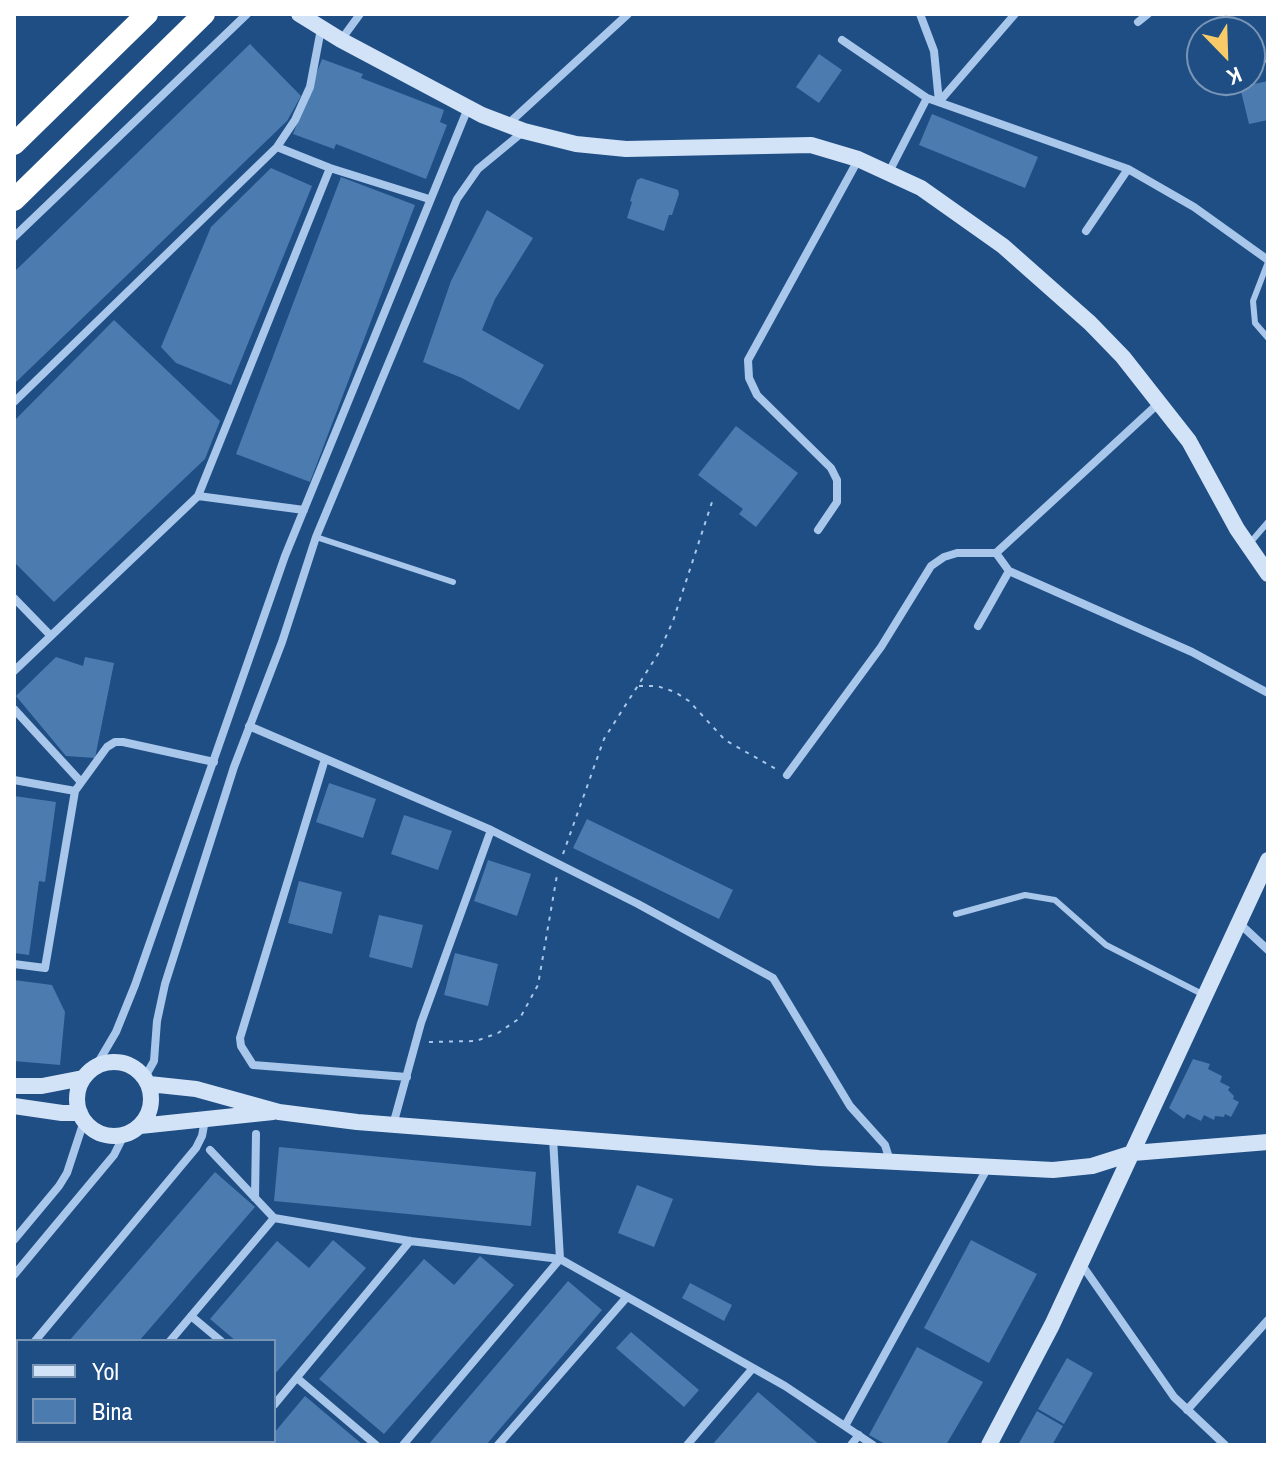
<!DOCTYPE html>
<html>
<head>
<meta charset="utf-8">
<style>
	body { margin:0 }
	#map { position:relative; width:1282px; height:1459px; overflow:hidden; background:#1f4e85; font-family:"Archivo Narrow",sans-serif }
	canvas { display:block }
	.frame { position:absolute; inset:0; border:16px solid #fff; pointer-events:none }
	.legend { position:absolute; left:16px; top:1339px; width:260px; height:104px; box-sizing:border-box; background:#1f4e85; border:2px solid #7995b6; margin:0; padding:10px 14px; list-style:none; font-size:24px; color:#fff }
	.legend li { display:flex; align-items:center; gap:16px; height:40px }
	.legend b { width:40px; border:2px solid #7995b6 }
	.north { position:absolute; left:1186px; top:16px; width:80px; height:80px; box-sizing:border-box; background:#1f4e85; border:2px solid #7995b6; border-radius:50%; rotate:157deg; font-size:22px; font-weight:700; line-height:32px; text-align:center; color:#fff }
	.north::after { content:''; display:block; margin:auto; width:28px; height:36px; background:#f8cb68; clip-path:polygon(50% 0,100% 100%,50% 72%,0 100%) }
</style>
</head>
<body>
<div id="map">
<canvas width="1282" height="1459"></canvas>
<div class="frame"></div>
<ul class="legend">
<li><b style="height:10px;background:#d3e3f7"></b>Yol</li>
<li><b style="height:22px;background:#4c7baf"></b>Bina</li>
</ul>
<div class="north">K</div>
</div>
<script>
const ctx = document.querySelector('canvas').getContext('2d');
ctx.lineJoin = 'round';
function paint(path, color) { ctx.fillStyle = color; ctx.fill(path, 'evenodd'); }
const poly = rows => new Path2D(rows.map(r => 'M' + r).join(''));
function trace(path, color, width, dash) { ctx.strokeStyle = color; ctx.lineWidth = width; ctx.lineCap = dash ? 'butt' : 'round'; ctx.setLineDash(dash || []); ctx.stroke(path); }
const building = poly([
	[250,44,301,96,287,121,14,384,14,272],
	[819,54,842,70,819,103,796,87],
	[322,59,363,74,361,78,444,110,440,122,447,125,426,179,336,144,334,149,293,134],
	[1268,81,1268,120,1249,124,1240,87],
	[932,114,1038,157,1025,188,919,145],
	[271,168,312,186,231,385,176,363,161,347,211,227],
	[341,177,415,205,310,482,236,454],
	[641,178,678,190,679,194,672,215,669,215,664,231,627,218,632,202,630,201,637,180],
	[487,210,533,238,495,299,482,330,544,365,519,410,462,378,423,362,451,281],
	[114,320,220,421,205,459,54,602,14,562,14,421],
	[736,426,798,473,756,527,739,514,743,509,698,475],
	[56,657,83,666,85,657,114,663,95,758,66,756,16,696],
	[329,783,376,799,363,838,316,822],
	[14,796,56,802,45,882,39,881,29,955,14,953],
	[404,815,452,831,438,870,391,854],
	[587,819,733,890,719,919,573,848],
	[488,860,531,874,517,916,474,901],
	[299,881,342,892,332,934,288,923],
	[379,915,423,925,412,968,369,957],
	[455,953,498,964,488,1006,444,995],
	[14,980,52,985,65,1012,60,1065,14,1061],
	[1193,1059,1210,1064,1208,1069,1222,1076,1220,1082,1230,1087,1228,1090,1234,1096,1233,1099,1239,1102,1231,1117,1225,1114,1224,1117,1215,1116,1214,1120,1204,1115,1201,1121,1187,1114,1184,1119,1169,1108],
	[279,1147,536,1172,531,1226,274,1201],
	[215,1172,255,1207,139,1341,69,1341],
	[637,1185,673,1199,654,1247,618,1233],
	[333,1240,366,1268,274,1375,274,1341,236,1341,210,1319,277,1241,309,1268],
	[971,1240,1037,1274,989,1363,924,1328],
	[480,1256,514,1285,384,1434,319,1379,424,1259,454,1285],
	[568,1281,602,1310,486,1445,428,1445],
	[690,1283,732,1305,724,1321,682,1298],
	[631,1332,699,1390,684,1407,616,1348],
	[917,1347,983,1382,946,1445,887,1445,869,1435],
	[1067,1358,1093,1373,1064,1424,1038,1409],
	[758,1392,820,1445,712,1445],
	[305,1396,363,1445,264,1445,267,1441,274,1441,274,1433],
	[18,1399,18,1441,53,1441,49,1445,14,1445,14,1404],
	[1037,1411,1063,1426,1052,1445,1018,1445]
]);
const path = poly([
	[639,686,657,686,675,692,689,701,725,740,776,769],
	[563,854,604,739,658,654,673,621,713,499],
	[429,1042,476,1041,498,1033,520,1018,538,985,557,875]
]);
const lane = poly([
	[1268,262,1253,301,1255,323,1268,338],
	[316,537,453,582],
	[1250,543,1268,522],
	[956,914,1025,895,1055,900,1106,945,1204,995]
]);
const street = poly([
	[920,14,934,51,939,102],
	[1138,22,1148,14],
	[341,40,360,14],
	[842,40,927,98,1128,169,1194,207,1268,260],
	[1250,62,1268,58],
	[939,102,1015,14],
	[508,124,628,14],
	[277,147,330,168,429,199],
	[889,172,927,98],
	[1086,231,1128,169],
	[14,237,247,14],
	[14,402,277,147,295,120,310,87,321,29],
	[198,496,304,510],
	[818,530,837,502,837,480,831,468,757,395,749,378,748,360,858,160],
	[996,553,1009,571,1192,652,1268,693],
	[14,598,51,636],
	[978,626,1009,571],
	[14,671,198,496,330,168],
	[14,709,81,782],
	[249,726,491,830,638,904,773,978,850,1106,885,1145,890,1161],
	[325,759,240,1038,241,1046,253,1065,407,1077],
	[787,775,881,647,931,566,944,557,957,553,996,553,1160,402],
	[14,780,75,791],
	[1239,923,1268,950],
	[14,964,45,968,75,791,107,747,115,742,123,742,214,762],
	[96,1066,116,1032,135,985,285,556,468,108],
	[145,1077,154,1061,157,1021,165,984,234,767,282,642,316,537,457,199,478,169,524,131],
	[393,1125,421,1023,491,830],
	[210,1150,274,1218,410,1241,560,1259,785,1386,873,1445],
	[255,1198,256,1134],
	[14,1240,59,1186,67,1173,84,1121],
	[1082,1265,1174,1397,1225,1445],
	[14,1275,114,1155,124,1135],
	[191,1316,221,1341],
	[35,1341,196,1148,202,1136,205,1120],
	[170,1341,274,1218],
	[14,1367,18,1362],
	[297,1378,376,1445],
	[274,1405,410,1241],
	[1187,1410,1268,1320],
	[845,1426,988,1167],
	[123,1441,126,1445],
	[79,1445,82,1441],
	[239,1445,243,1441],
	[403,1445,560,1259,553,1138],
	[498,1445,626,1298],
	[687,1445,753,1368],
	[851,1445,859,1435]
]);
const secondary = poly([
	[299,14,341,40,482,115,524,131,576,144,626,149,811,145,858,159,921,188,1003,246,1090,323,1123,357,1189,441,1237,529,1268,574],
	'77 1099a37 37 0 1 1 74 0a37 37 0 1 1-74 0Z',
	[149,1084,196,1089,279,1112,357,1122,819,1158,1053,1170,1092,1166,1133,1153,1268,1142],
	[14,1086,42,1086,83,1078],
	[14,1106,62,1113,80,1113],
	[140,1126,273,1112],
	[989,1445,1052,1325,1268,860]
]);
const highway = poly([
	[14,144,147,14],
	[14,200,204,14]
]);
paint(building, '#4c7baf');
trace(path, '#a8c7ea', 2, [4, 6]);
trace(lane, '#a8c7ea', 6);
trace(street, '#a8c7ea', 8);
trace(secondary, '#d3e3f7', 16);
trace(highway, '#fff', 22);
</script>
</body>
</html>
